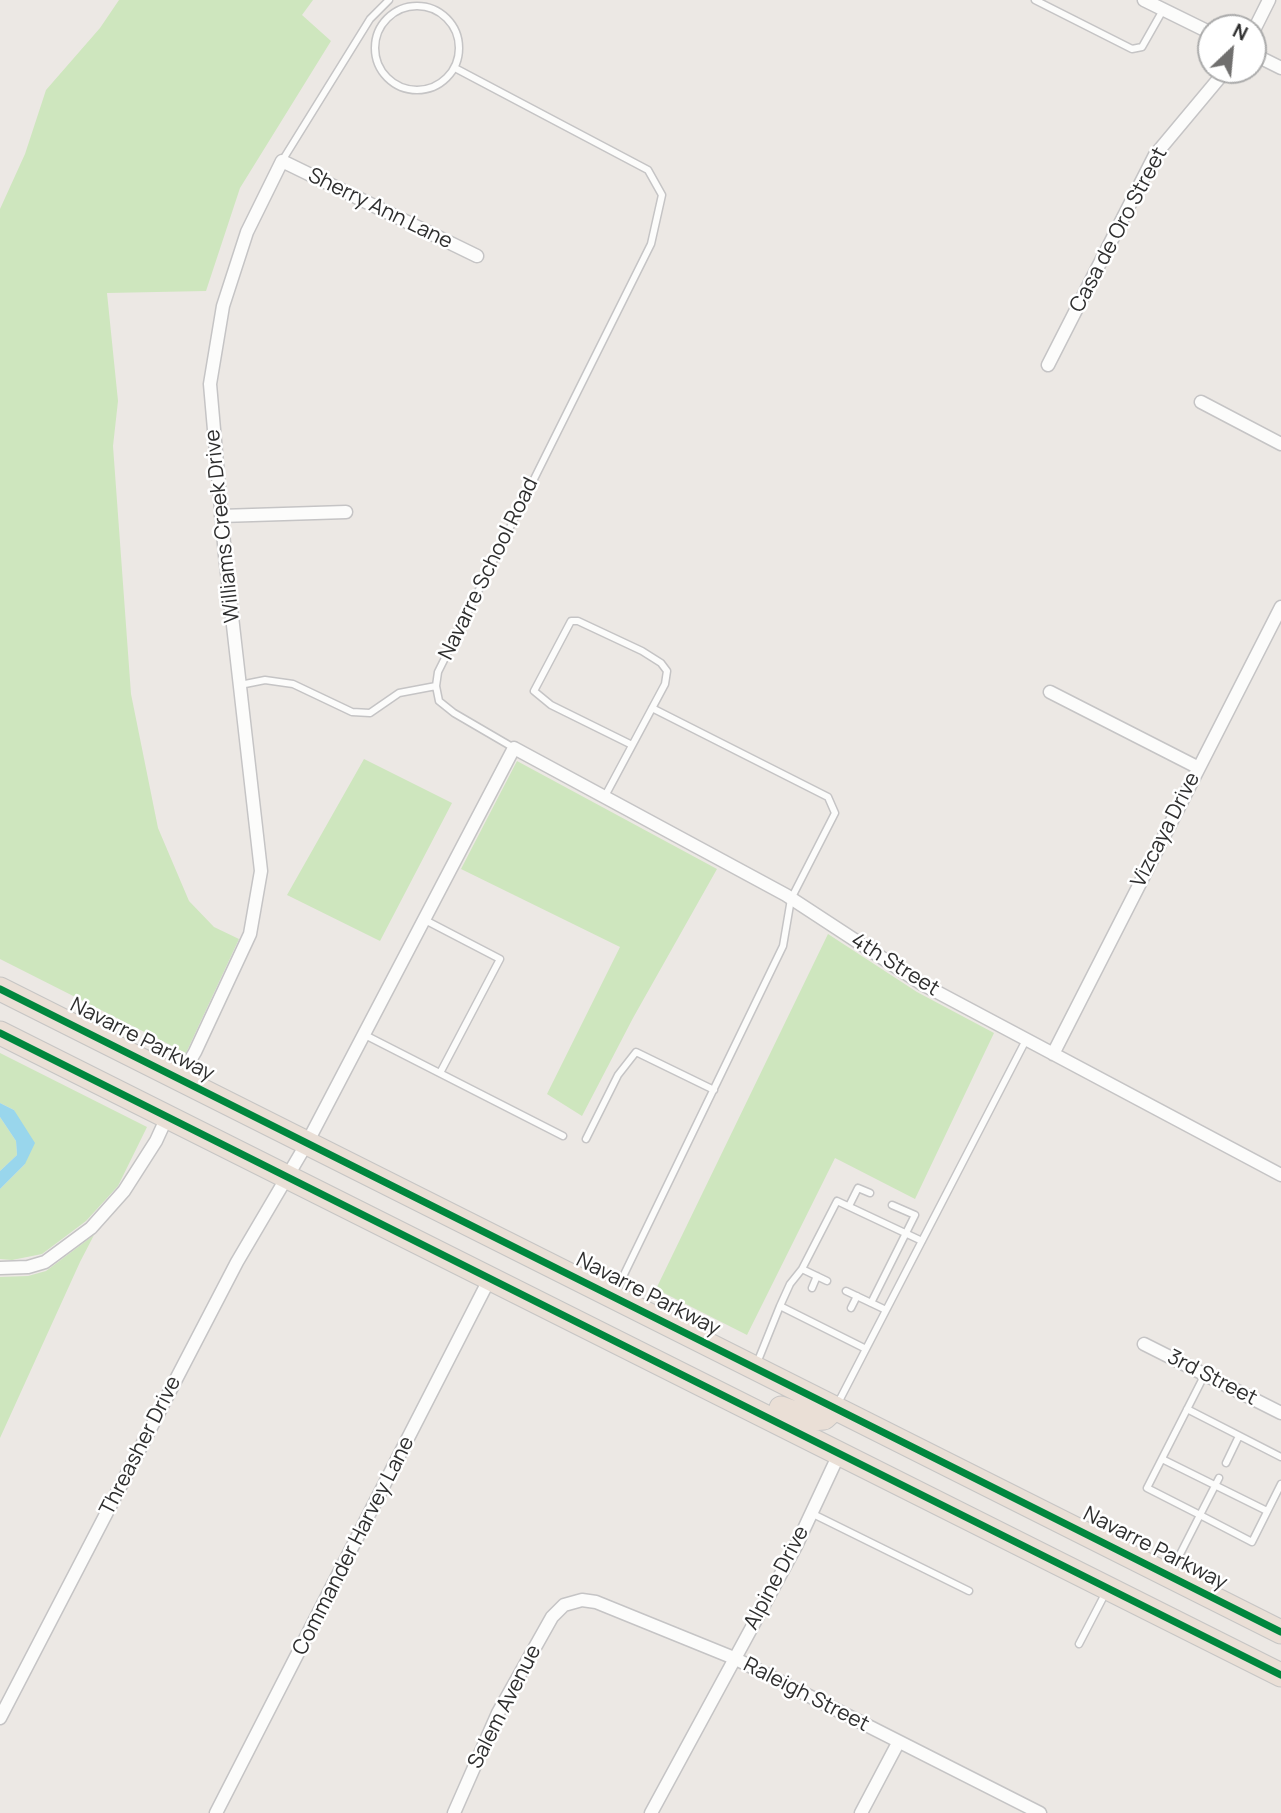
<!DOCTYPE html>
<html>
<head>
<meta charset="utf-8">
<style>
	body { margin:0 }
	#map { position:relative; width:1281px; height:1813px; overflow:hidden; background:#ece8e4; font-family:Manrope,sans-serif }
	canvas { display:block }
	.north { position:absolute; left:1197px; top:14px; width:70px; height:70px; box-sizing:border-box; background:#fff; border:2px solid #ababab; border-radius:50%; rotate:26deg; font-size:19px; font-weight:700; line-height:28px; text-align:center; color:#2e2e2e }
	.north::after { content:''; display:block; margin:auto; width:24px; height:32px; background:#706f6e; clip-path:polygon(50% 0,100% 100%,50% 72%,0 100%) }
</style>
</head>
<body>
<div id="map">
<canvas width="1281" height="1813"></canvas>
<div class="north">N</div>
</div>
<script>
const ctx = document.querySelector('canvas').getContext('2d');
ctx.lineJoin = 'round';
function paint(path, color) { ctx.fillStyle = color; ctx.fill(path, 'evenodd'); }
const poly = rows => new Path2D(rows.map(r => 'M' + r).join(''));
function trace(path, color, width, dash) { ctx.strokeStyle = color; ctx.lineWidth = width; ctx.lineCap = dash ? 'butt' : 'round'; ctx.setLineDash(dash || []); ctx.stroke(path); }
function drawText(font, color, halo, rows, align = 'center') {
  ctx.font = font + ' Manrope,sans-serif'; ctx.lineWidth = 5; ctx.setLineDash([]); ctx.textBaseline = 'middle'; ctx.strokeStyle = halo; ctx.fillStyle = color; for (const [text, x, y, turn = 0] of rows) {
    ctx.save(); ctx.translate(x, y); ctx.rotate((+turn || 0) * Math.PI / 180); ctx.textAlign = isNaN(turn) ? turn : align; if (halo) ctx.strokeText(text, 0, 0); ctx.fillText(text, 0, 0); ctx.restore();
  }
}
const green = poly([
	[119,0,313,0,302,15,331,41,240,188,206,291,107,293,118,401,113,446,131,694,158,828,189,901,214,927,239,939,186,1053,0,959,0,209,25,154,46,90,100,28],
	[364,759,452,803,380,941,287,895],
	[517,761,717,869,633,1018,582,1116,547,1094,620,947,461,869],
	[828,934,917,992,994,1033,915,1199,835,1158,747,1335,656,1289],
	[0,1053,147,1127,118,1186,86,1221,42,1254,12,1260,0,1259,0,1189,25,1164,14,1110,0,1103],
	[0,1117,16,1141,17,1155,0,1171],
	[94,1235,80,1262,0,1438,0,1277,28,1276,46,1271]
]);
const water = poly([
	[0,1103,14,1110,35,1143,25,1164,0,1189,0,1171,17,1155,16,1141,0,1117]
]);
const lane = poly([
	[1035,0,1132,49,1142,47,1163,10],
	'375 48a42 42 0 1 1 84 0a42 42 0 1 1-84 0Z',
	[455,68,648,170,662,195,651,244,438,672,436,686,439,701,454,713,514,748],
	[282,161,370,19,389,0],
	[240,685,265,680,293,684,352,712,370,713,399,693,436,686],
	[605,796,665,684,667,671,661,663,642,651,578,621,571,621,534,691,551,705,632,745],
	[425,920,500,959,440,1073],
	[365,1035,563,1136],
	[586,1139,618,1075,636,1052,714,1090],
	[849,1206,858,1188,870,1193],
	[802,1269,827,1281],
	[812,1288,817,1276],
	[616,1291,783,946,791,899,835,813,828,797,652,708],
	[846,1291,886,1310],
	[871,1303,915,1215,892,1205],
	[851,1308,857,1296],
	[866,1349,780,1306,790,1284,802,1269,837,1201,922,1241],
	[757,1363,780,1306],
	[838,1403,1026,1040],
	[1187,1409,1281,1457],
	[1162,1459,1267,1511],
	[1226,1463,1239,1436],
	[1219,1478,1200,1515,1252,1542,1281,1484],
	[811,1513,969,1591],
	[1171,1572,1200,1515,1147,1488,1205,1374],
	[1079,1644,1106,1592]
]);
const street = poly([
	[1144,0,1211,33],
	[1253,32,1269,0],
	[1253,54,1281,68],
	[1048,365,1155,155,1226,70],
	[1201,402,1281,444],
	[221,516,346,512],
	[1050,692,1197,767],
	[1053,1054,1281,607],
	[179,1079,195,1052,250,934,261,871,225,555,210,384,223,306,247,232,282,161,477,256],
	[0,1268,28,1267,45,1262,91,1228,124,1191,156,1141,167,1117],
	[1144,1344,1281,1413],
	[0,1718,237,1262,307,1143,514,748,786,895,922,984,1281,1175],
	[216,1813,490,1278],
	[454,1813,498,1713,552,1617,564,1605,582,1600,596,1602,734,1658,1040,1813],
	[651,1813,796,1546,840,1452],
	[861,1813,898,1743]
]);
const highway = poly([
	[0,989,1281,1632],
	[0,1033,1281,1675],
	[781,1408,811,1419,824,1418,835,1408]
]);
const cycleway = poly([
	[0,989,1281,1632],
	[0,1033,1281,1675]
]);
const streetNames = [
	["Sherry Ann Lane",380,209,26],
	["Casa de Oro Street",1119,230,-62],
	["Williams Creek Drive",223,526,-96],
	["Navarre School Road",489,569,-64],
	["Vizcaya Drive",1166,830,-63],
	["4th Street",895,965,32],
	["Navarre Parkway",142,1040,27],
	["Navarre Parkway",648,1295,27],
	["3rd Street",1212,1378,27],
	["Threasher Drive",141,1446,-63],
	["Commander Harvey Lane",354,1546,-63],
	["Navarre Parkway",1155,1549,27],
	["Alpine Drive",777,1578,-62],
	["Raleigh Street",806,1695,27],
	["Salem Avenue",505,1707,-63]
];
paint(green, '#cee6be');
paint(water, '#99d6ec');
trace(lane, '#c5c4c5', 9);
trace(street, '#c5c4c5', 15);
trace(highway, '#c6c5c4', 25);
trace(lane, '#fcfcfb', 6);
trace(street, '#fcfcfb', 12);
trace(highway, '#eadfd6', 23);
trace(cycleway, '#00873e', 7);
drawText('21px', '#2e2e2e', '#fff', streetNames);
</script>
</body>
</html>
